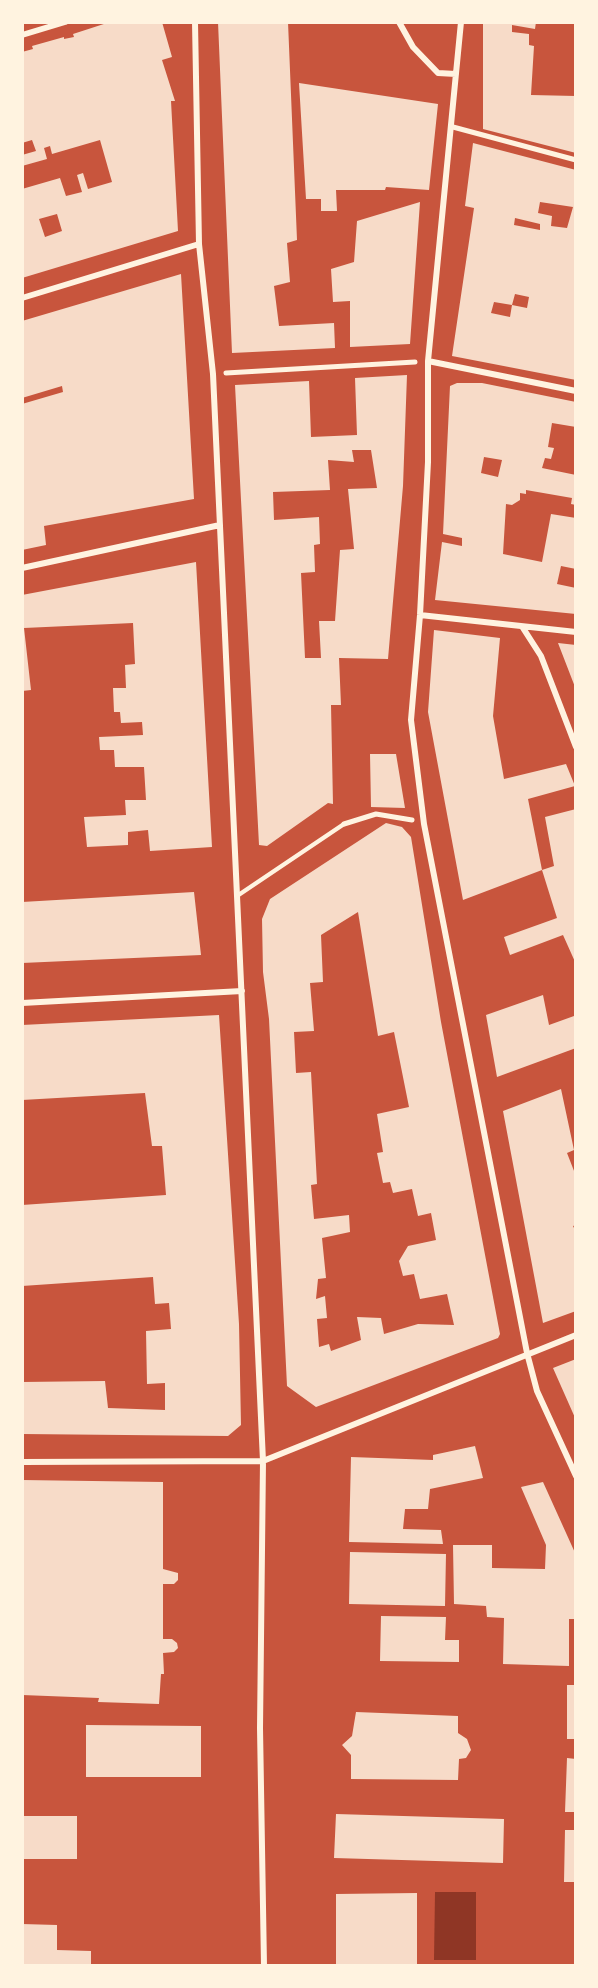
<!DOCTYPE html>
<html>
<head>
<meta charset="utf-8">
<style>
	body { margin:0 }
	#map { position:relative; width:598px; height:1988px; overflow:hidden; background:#c8553d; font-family:Commissioner,sans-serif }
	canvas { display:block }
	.frame { position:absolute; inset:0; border:24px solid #fff3e0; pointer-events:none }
</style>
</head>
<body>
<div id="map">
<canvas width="598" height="1988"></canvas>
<div class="frame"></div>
</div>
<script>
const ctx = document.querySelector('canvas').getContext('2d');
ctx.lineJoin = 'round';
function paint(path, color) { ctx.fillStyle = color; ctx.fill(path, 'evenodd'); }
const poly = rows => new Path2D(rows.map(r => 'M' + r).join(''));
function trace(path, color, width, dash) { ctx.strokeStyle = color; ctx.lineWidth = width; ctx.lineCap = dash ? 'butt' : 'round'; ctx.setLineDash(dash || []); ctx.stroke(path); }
const water = poly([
	[435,1892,476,1892,476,1960,434,1960]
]);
const building = poly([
	[110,22,162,22,172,57,162,60,175,101,171,101,178,231,22,278,22,189,60,178,66,196,82,192,77,175,83,173,88,189,112,182,100,140,52,154,50,146,44,148,47,159,22,166,22,155,36,151,32,140,22,143,22,52,33,49,32,46,64,37,64,39,74,37,73,34],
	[57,214,62,231,45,237,39,219],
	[218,22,288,22,297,240,287,243,290,282,274,286,279,326,334,323,335,348,232,353],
	[483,22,536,22,535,29,512,25,512,32,529,34,529,45,534,46,531,95,576,96,576,153,483,129],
	[299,83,438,104,429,190,386,187,385,190,336,190,337,211,321,211,321,199,306,199],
	[473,143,576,170,576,380,452,356,474,208,465,206],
	[540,202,573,207,567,228,551,226,552,216,538,213],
	[515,218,540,224,540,230,514,225],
	[515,294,529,297,527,308,512,305,510,317,491,313,494,302,512,305],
	[420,202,410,344,350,347,350,301,333,302,331,269,354,262,357,221],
	[181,274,194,499,44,526,46,545,22,550,22,404,63,392,62,386,22,398,22,321],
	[407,375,403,486,388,659,339,658,341,705,331,705,333,804,328,803,267,846,259,845,235,385,309,381,311,437,357,435,355,378],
	[352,450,371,450,377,488,348,489,354,549,340,550,335,621,319,621,321,658,305,658,301,573,315,572,314,545,320,544,319,517,274,520,273,492,330,490,328,460,354,462],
	[457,383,482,383,576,402,576,427,552,423,548,447,554,448,551,459,545,458,542,468,576,475,576,505,571,504,572,498,526,490,526,494,520,493,520,500,512,505,506,504,503,554,542,562,551,514,576,518,576,569,561,566,557,584,576,588,576,614,435,600,442,542,462,546,462,538,443,534,450,386],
	[484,457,502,460,498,477,481,473],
	[196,562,212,847,150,851,148,830,128,832,128,845,87,847,84,817,126,815,125,800,146,800,144,767,115,767,114,750,100,750,99,737,143,735,142,722,121,723,120,712,114,712,113,688,126,688,125,665,135,664,133,623,24,628,31,690,22,691,22,595],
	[434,630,500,638,493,716,504,779,566,764,575,786,528,799,542,870,463,900,428,712],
	[558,643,576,645,576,687,575,687],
	[370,754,396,754,405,808,371,807],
	[576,809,576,964,563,935,510,955,504,937,557,918,542,870,554,866,545,817],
	[386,823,402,827,411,837,441,1022,500,1334,498,1338,316,1407,287,1386,269,1019,263,972,262,919,270,899],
	[358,912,378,1036,394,1032,409,1107,377,1114,383,1152,377,1153,383,1183,390,1182,393,1193,412,1189,418,1216,431,1213,436,1240,408,1246,399,1261,403,1276,414,1274,420,1299,447,1294,454,1325,418,1324,384,1334,381,1318,357,1317,361,1340,331,1351,329,1344,319,1347,317,1319,327,1318,325,1296,316,1299,318,1279,326,1278,322,1238,350,1232,349,1215,314,1219,311,1185,317,1184,311,1072,296,1073,294,1032,314,1031,310,983,323,982,321,935],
	[194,892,201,955,22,963,22,902],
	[543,995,549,1025,574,1016,576,1048,497,1077,486,1015],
	[219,1015,239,1324,241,1425,228,1436,22,1434,22,1382,105,1381,108,1408,165,1410,165,1383,147,1384,146,1331,171,1329,169,1303,155,1304,153,1277,22,1286,22,1205,166,1195,162,1146,152,1146,145,1093,22,1100,22,1025],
	[561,1089,574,1150,567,1153,576,1176,576,1225,573,1226,576,1232,576,1311,543,1323,503,1111],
	[576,1359,576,1420,553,1368],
	[475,1446,483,1478,430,1489,428,1509,405,1509,403,1529,441,1530,443,1544,349,1542,351,1457,433,1460,433,1455],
	[22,1480,163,1482,163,1569,178,1573,178,1580,174,1584,163,1584,163,1639,172,1639,177,1643,178,1648,174,1652,163,1653,164,1674,161,1674,159,1704,98,1702,99,1698,22,1695],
	[543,1482,576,1555,576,1619,569,1619,569,1666,503,1664,504,1618,487,1617,486,1606,454,1604,453,1545,492,1545,492,1568,545,1569,546,1545,521,1487],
	[350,1552,446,1554,445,1606,349,1604],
	[381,1616,446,1617,445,1640,459,1640,459,1662,380,1661],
	[567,1685,576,1685,576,1739,567,1739],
	[356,1712,458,1716,458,1733,467,1739,471,1750,466,1758,459,1759,458,1780,351,1779,351,1755,342,1745,352,1736],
	[86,1725,201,1726,201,1777,86,1777],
	[567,1758,576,1759,576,1812,565,1812],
	[336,1814,504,1819,503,1863,334,1858],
	[22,1816,77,1816,77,1859,22,1859],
	[565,1830,576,1830,576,1882,564,1882],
	[417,1893,417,1965,336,1965,336,1894],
	[22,1924,57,1925,57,1950,91,1951,91,1965,22,1965]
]);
const service = poly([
	[237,896,344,824]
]);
const pedestrian = poly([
	[453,127,576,160],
	[226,373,415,362],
	[344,824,376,814,412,820]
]);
const minor = poly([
	[195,22,199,244,213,374,263,1461,260,1728,264,1966],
	[399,22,413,47,438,73,456,74],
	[461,22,428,361,428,462,420,615,411,720,424,824,527,1353,537,1391,576,1476],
	[22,35,65,22],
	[22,298,199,244],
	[428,361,576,391],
	[22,568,220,525],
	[420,615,576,632],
	[523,628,541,656,576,747],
	[22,1003,242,991],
	[22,1462,263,1461,576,1335]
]);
paint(water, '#8f3625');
paint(building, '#f7dbc8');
trace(service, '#fff3e0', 4.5);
trace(pedestrian, '#fff3e0', 5);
trace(minor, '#fff3e0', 6);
</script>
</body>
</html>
